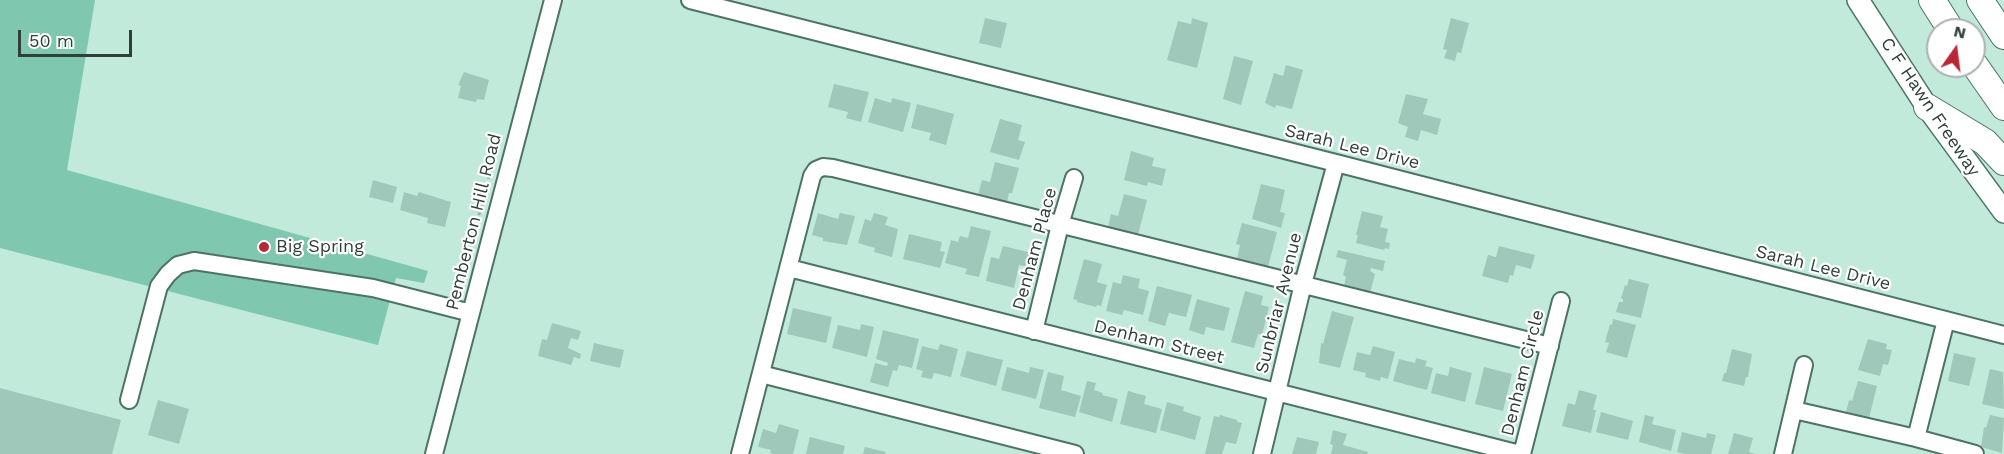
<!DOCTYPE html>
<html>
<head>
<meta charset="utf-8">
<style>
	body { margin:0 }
	#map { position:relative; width:2004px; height:454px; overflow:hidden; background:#c1eadb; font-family:"Work Sans",sans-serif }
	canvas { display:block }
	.north { position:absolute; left:1926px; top:18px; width:60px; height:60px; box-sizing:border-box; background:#fff; border:2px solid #acb2b0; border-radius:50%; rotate:14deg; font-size:16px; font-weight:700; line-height:24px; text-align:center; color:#2f3f39 }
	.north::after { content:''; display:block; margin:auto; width:21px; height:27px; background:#b82737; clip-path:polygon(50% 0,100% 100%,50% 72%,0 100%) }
	.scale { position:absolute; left:18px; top:30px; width:114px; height:27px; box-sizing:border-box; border:3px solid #2f3f39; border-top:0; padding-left:8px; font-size:18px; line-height:21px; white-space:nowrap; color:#2f3f39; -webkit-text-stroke:4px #fff; paint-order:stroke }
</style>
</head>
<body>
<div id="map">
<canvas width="2004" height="454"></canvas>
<div class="north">N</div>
<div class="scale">50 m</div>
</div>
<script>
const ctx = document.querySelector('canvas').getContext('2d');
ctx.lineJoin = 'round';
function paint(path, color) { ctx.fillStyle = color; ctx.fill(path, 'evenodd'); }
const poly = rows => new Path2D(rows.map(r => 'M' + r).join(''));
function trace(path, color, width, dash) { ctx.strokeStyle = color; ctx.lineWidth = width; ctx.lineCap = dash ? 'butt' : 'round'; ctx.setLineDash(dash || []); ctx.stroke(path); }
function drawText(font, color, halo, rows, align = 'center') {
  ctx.font = font + ' "Work Sans",sans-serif'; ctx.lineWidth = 4.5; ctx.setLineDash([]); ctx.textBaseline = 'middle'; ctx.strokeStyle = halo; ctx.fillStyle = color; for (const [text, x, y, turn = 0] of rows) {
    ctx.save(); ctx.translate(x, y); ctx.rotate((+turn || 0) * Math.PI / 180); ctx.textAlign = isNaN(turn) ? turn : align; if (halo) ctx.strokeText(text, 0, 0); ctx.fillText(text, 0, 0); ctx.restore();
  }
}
const green = poly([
	[0,0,95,0,67,170,428,271,424,283,396,278,378,345,0,248]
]);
const building = poly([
	[985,18,1007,23,1001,48,979,43],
	[1192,18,1208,23,1197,68,1167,60,1178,21,1191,24],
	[1451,18,1469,23,1461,53,1457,52,1455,61,1444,58,1447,50,1443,49],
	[1234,56,1253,61,1241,105,1223,99],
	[1286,65,1303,70,1292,109,1276,105,1275,108,1265,103,1274,73,1283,76],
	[464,72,489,80,484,100,477,99,476,102,458,98,461,86,458,85],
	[834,84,869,92,861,122,846,118,848,112,828,107],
	[1406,94,1428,99,1423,114,1441,119,1437,135,1421,130,1418,141,1405,137,1408,127,1398,123],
	[875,98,891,103,892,98,911,103,903,132,868,122],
	[917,104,954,114,946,145,929,140,931,133,911,128],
	[1000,119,1022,125,1018,140,1025,142,1019,160,990,152],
	[1131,151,1154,158,1152,166,1166,169,1162,186,1148,182,1147,186,1124,180],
	[995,162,1019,168,1012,193,1009,193,1007,202,978,195,982,180,990,182],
	[373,180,397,187,393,203,369,197],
	[1261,184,1285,190,1280,212,1285,213,1281,228,1252,219],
	[404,192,417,196,419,192,451,202,445,227,427,223,428,218,400,210],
	[1124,194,1147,200,1138,235,1108,227,1111,214,1118,216],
	[1362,211,1383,216,1380,227,1388,229,1385,242,1390,243,1389,249,1385,248,1384,250,1356,243,1358,235,1356,235],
	[818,213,838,219,840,213,855,216,847,245,823,241,823,238,812,235],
	[874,213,888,217,885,225,898,229,892,257,874,252,875,248,858,243,865,219,871,221],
	[1242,223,1277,232,1268,267,1237,259,1240,245,1236,244],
	[971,226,991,231,979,277,965,274,967,269,945,263,951,240,958,242,960,236,968,238],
	[909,234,942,242,940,251,945,252,940,268,903,259],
	[1003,246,1032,253,1028,267,1019,265,1014,288,986,281,991,257,999,259],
	[1499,246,1535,255,1531,269,1516,265,1513,276,1510,275,1508,283,1482,276,1488,255,1496,257],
	[1338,250,1385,261,1383,271,1371,268,1370,271,1375,274,1370,293,1344,286,1346,277,1343,275,1347,260,1336,257],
	[1084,259,1102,264,1097,282,1107,285,1101,306,1097,305,1096,307,1077,302,1077,300,1073,299],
	[1123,275,1140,279,1138,288,1149,291,1143,315,1124,310,1122,315,1106,311,1113,282,1121,284],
	[1629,279,1649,284,1641,318,1616,312,1619,302,1623,302,1623,299,1621,298,1625,285,1627,286],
	[1157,286,1192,295,1186,317,1169,313,1165,326,1148,321],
	[1245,291,1263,296,1261,305,1269,307,1262,335,1258,334,1254,348,1231,342],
	[1197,299,1230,308,1224,331,1206,327,1204,335,1189,330],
	[793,308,832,317,826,343,787,334],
	[1332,311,1354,317,1340,368,1319,363,1321,343,1323,344],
	[1613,319,1636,325,1627,358,1606,352,1609,343,1605,342,1610,324,1612,325],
	[552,323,581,331,578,340,571,338,568,348,581,354,580,359,574,357,571,365,538,356,542,339,547,340],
	[861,324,874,327,867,357,832,348,838,325,860,330],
	[883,330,919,339,912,368,899,365,897,371,893,370,888,387,870,382,875,363,887,366,888,363,876,359],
	[1868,339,1887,344,1886,349,1892,350,1888,365,1883,364,1880,376,1858,370],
	[594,343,624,350,620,368,590,361],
	[940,344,958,349,951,377,934,373,932,379,921,377,923,371,916,369,922,346,938,350],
	[1373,346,1395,352,1388,379,1381,377,1380,381,1365,377,1366,373,1353,370,1357,352,1370,355],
	[1732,349,1752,354,1748,377,1746,377,1744,386,1722,381,1724,373,1726,373],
	[967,351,1003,360,996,386,960,376],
	[1954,353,1976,358,1969,386,1948,381],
	[1416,358,1427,361,1425,366,1433,368,1427,390,1393,381,1399,359,1415,363],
	[1007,367,1029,373,1030,367,1044,370,1036,399,1001,390],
	[1450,367,1472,373,1465,402,1431,393,1436,373,1448,376],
	[1484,367,1512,374,1503,411,1475,404],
	[1990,369,2003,372,2004,409,1982,404],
	[1048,372,1064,376,1061,390,1081,396,1075,417,1039,408],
	[1087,381,1096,383,1094,390,1103,393,1102,395,1118,399,1112,422,1079,412],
	[1858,381,1877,386,1869,418,1846,412,1849,400,1852,401],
	[0,388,121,420,112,454,0,454],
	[1579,390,1597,395,1593,410,1596,410,1591,433,1562,426,1568,403,1575,405],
	[1128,391,1146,396,1144,404,1162,409,1156,433,1120,424],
	[158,400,189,409,179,444,148,435],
	[1167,402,1184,407,1183,411,1201,417,1195,440,1160,430],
	[1601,412,1633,421,1628,440,1596,432],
	[1220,415,1237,420,1237,422,1242,423,1236,444,1226,442,1222,454,1205,454,1214,416,1219,417],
	[1645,415,1654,417,1652,424,1676,430,1671,451,1639,442],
	[1990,415,2004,418,2002,453,1981,447,1984,427,1986,428],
	[779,424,799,430,793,454,774,454,770,453,771,450,758,447,763,429,776,433],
	[1333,430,1347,434,1343,445,1368,452,1367,454,1331,454,1333,445,1330,444],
	[1682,432,1706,438,1707,433,1716,435,1711,454,1685,454,1677,452],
	[1734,433,1753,438,1749,452,1755,454,1728,454],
	[810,437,845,446,843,454,806,454],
	[1297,437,1319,442,1316,454,1292,454],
	[865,447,886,452,885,454,863,454]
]);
const path = poly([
	[458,295,492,165]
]);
const minor = poly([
	[690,0,1336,163,2004,335],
	[789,268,1520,454],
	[1946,320,1916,438,1975,454],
	[1034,331,1060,225,1074,178],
	[761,374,1075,454],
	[129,400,159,286,168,274,178,265,194,261,373,288,471,313],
	[1794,410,1916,438],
	[434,454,553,0],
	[740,454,812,176,816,170,823,167,833,168,1550,346],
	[1262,454,1303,284,1336,163],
	[1522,454,1561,301],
	[1783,454,1804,365]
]);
const major = poly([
	[1858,0,1927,107,2004,212]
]);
const highway = poly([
	[1932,0,1951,30],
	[1980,0,2004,36],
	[1974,64,2004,107],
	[1927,107,1985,142,2004,162]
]);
const markers = [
	[264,247,6,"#b82737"]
];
const streetNames = [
	["C F Hawn Freeway",1930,107,56],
	["Sarah Lee Drive",1352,147,14],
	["Pemberton Hill Road",474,222,-76],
	["Denham Place",1035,249,-75],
	["Sarah Lee Drive",1823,268,14],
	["Sunbriar Avenue",1279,303,-76],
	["Denham Street",1159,342,14],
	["Denham Circle",1523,373,-76]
];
const poiNames = [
	["Big Spring",276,247]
];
paint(green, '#80c7af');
paint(building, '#a0c8ba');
trace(minor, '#4d7366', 20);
trace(major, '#4d7366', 24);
trace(highway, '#4d7366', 28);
trace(path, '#94b5a9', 3, [3, 4.5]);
trace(minor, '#fff', 16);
trace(major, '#fff', 21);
trace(highway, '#fff', 26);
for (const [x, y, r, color] of markers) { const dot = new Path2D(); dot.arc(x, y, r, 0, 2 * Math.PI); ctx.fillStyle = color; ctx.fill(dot); trace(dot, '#fff', 2); }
drawText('18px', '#2f3f39', '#fff', streetNames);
drawText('18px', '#2f3f39', '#fff', poiNames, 'left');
</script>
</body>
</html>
